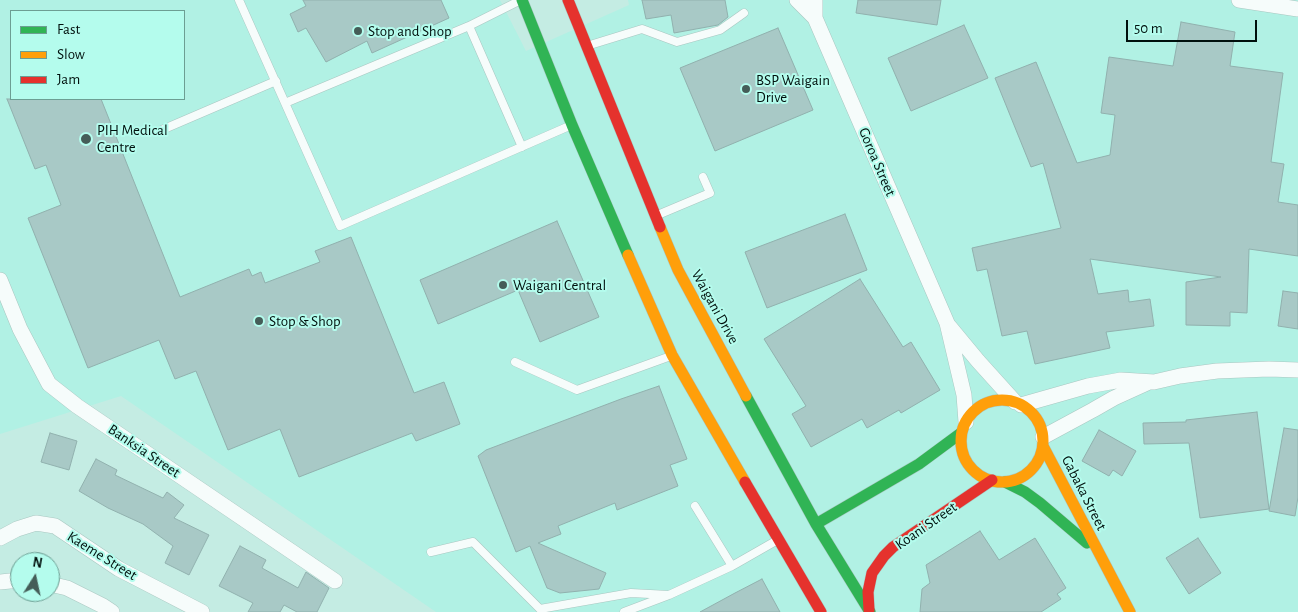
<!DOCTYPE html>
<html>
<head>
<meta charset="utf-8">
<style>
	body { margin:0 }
	#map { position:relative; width:1298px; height:612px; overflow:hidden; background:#c4ece3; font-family:"Alegreya Sans",sans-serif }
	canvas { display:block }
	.legend { position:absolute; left:10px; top:10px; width:175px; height:90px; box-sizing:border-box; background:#b4fced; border:1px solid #6c9e93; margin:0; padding:6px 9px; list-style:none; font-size:15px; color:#00100d }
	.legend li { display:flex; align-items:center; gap:10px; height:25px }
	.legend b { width:25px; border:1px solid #6c9e93 }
	.north { position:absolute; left:10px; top:552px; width:50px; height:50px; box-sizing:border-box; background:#b4fced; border:1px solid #6c9e93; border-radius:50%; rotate:10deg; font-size:14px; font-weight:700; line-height:20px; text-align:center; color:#00100d }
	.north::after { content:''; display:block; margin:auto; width:18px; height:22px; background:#455d58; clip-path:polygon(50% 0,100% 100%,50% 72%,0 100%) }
	.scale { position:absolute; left:1126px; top:20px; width:131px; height:22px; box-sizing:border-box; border:2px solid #00100d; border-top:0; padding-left:6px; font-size:15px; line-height:18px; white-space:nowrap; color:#00100d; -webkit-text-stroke:4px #b4fced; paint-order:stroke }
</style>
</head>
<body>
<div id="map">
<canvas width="1298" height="612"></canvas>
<ul class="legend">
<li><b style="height:6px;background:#30b455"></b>Fast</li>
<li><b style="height:6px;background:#ff9f0a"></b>Slow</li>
<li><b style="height:6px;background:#e5322d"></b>Jam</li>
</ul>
<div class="north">N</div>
<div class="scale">50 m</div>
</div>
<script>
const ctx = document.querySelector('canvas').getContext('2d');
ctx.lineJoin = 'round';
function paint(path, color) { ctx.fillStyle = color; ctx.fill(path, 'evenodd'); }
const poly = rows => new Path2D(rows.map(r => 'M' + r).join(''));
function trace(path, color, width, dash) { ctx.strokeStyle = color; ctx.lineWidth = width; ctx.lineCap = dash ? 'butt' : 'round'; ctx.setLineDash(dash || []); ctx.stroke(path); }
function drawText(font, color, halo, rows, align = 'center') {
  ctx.font = font + ' "Alegreya Sans",sans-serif'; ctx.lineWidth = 4; ctx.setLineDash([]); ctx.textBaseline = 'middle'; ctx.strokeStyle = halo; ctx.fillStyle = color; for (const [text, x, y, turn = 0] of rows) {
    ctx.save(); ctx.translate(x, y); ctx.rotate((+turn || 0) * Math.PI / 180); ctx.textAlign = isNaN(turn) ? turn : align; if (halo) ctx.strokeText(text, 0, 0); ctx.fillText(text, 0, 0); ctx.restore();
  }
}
const built = poly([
	[0,0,500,0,526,51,629,5,628,0,1298,0,1298,612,436,612,121,396,0,434],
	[11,11,184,11,184,99,11,99]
]);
const building = poly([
	[303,0,441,0,449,18,372,53,367,41,326,62,306,28,298,32,290,14,306,6,303,0],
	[642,0,725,0,728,17,718,25,674,33,671,15,646,19,642,0],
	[858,0,941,0,937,25,856,13,858,0],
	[1181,22,1235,32,1230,66,1283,73,1271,162,1284,164,1278,202,1298,205,1298,256,1249,249,1247,313,1230,312,1230,326,1186,325,1186,282,1221,277,1090,259,1098,294,1128,290,1129,302,1150,299,1154,326,1106,332,1110,348,1035,364,1027,331,1002,336,987,269,977,271,972,248,1061,228,1043,163,1031,167,995,78,1036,62,1077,163,1110,155,1115,115,1101,113,1109,57,1173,66,1181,22],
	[964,25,988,78,911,111,888,58,964,25],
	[778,28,813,110,715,151,680,68,778,28],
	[7,99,101,99,180,297,249,269,252,276,261,272,265,283,320,262,315,251,351,237,414,393,444,382,460,424,416,441,412,433,299,477,280,429,228,450,196,371,175,379,159,340,88,368,28,218,61,205,46,165,35,169,7,99],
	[845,214,867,270,767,308,745,252,845,214],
	[557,221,599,317,540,342,518,290,438,324,420,280,557,221],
	[860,279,903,347,911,342,940,390,901,413,899,410,867,428,862,419,811,447,792,414,806,406,764,339,860,279],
	[1283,291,1298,293,1298,329,1278,326,1283,291],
	[659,386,687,459,670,465,678,486,617,510,615,503,558,526,561,534,538,543,606,573,599,589,560,593,547,588,530,546,516,552,478,456,486,450,621,399,659,386],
	[1257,412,1269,509,1200,518,1189,443,1144,444,1143,423,1186,422,1186,420,1257,412],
	[1284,428,1298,430,1298,497,1295,516,1269,511,1284,428],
	[1099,430,1136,451,1122,476,1113,470,1109,476,1082,461,1099,430],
	[50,433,77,441,69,470,41,462,50,433],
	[96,459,117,470,115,475,163,498,167,492,184,505,174,518,209,535,189,575,165,563,173,546,143,524,108,508,79,491,96,459],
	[980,531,999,560,1035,538,1066,588,1057,594,1061,599,1041,612,920,612,922,589,930,583,926,565,980,531],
	[1198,538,1221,573,1189,594,1166,558,1198,538],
	[240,546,266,560,262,568,298,588,306,572,329,588,317,612,297,612,284,605,280,612,248,612,253,603,219,586,240,546],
	[762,579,780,612,700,612,735,593,762,579]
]);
const lane = poly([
	[239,0,340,226,567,127],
	[469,26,522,147],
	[590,45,642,29,677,42,720,30,744,13],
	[285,103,469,26,517,2],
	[157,132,276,81],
	[660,214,710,193,703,177],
	[515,362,577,390,668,357],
	[695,506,732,566,774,542],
	[431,552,473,542,540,609,631,593,669,595],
	[624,612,669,595,732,566]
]);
const street = poly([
	[797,0,815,18],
	[815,0,815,18,947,323,964,395,966,422],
	[1239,0,1298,9],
	[0,280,20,329,49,384,77,406,335,581],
	[949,326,978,361,1015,402],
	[1021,405,1088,386,1121,380,1154,382,1180,376,1217,371,1269,369,1298,370],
	[1043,437,1093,410,1114,398,1147,383],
	[0,538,17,529,36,523,55,526,119,569,202,612],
	[0,582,10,581,20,581],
	[50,584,67,588,103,606,112,612]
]);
const fast = poly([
	[522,0,572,125,628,255],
	[746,396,816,524,870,612],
	[1005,482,1025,492,1040,503,1087,543],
	[816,524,919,464,961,433]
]);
const slow = poly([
	[660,227,678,270,746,396],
	[628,255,672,355,745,482],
	'961 441a41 41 0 1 1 82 0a41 41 0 1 1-82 0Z',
	[1043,446,1130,612]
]);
const jam = poly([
	[568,0,660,227],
	[745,482,821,612],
	[869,610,868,592,872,573,884,556,893,547,992,480]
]);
const markers = [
	[358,31,5,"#455d58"],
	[746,89,5,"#455d58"],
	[86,139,6,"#455d58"],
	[503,285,5,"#455d58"],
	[259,321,5,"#455d58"]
];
const poiNames = [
	["Stop and Shop",368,31],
	["BSP Waigain",756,80],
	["Drive",756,97],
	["PIH Medical",97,130],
	["Centre",97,147],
	["Waigani Central",513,285],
	["Stop & Shop",269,321]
];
const streetNames = [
	["Goroa Street",877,162,67],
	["Waigani Drive",715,307,61],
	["Banksia Street",144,451,34],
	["Gabaka Street",1084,493,63],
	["Koani Street",926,526,-35],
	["Kaeme Street",102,556,32]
];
paint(built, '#b1f1e4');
paint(building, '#a8c9c6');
trace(building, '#91b1ae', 1);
trace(lane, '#a9c7c1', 9);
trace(street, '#a9c7c1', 16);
trace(fast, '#a9c7c1', 12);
trace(slow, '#a9c7c1', 12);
trace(jam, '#a9c7c1', 12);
trace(lane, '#f6fcfb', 8);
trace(street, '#f6fcfb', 15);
trace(fast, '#30b455', 11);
trace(slow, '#ff9f0a', 11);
trace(jam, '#e5322d', 11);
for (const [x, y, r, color] of markers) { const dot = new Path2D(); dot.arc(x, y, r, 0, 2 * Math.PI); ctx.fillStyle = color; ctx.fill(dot); trace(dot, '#b4fced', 2); }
drawText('15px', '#00100d', '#b4fced', poiNames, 'left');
drawText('15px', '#00100d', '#b4fced', streetNames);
</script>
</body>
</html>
